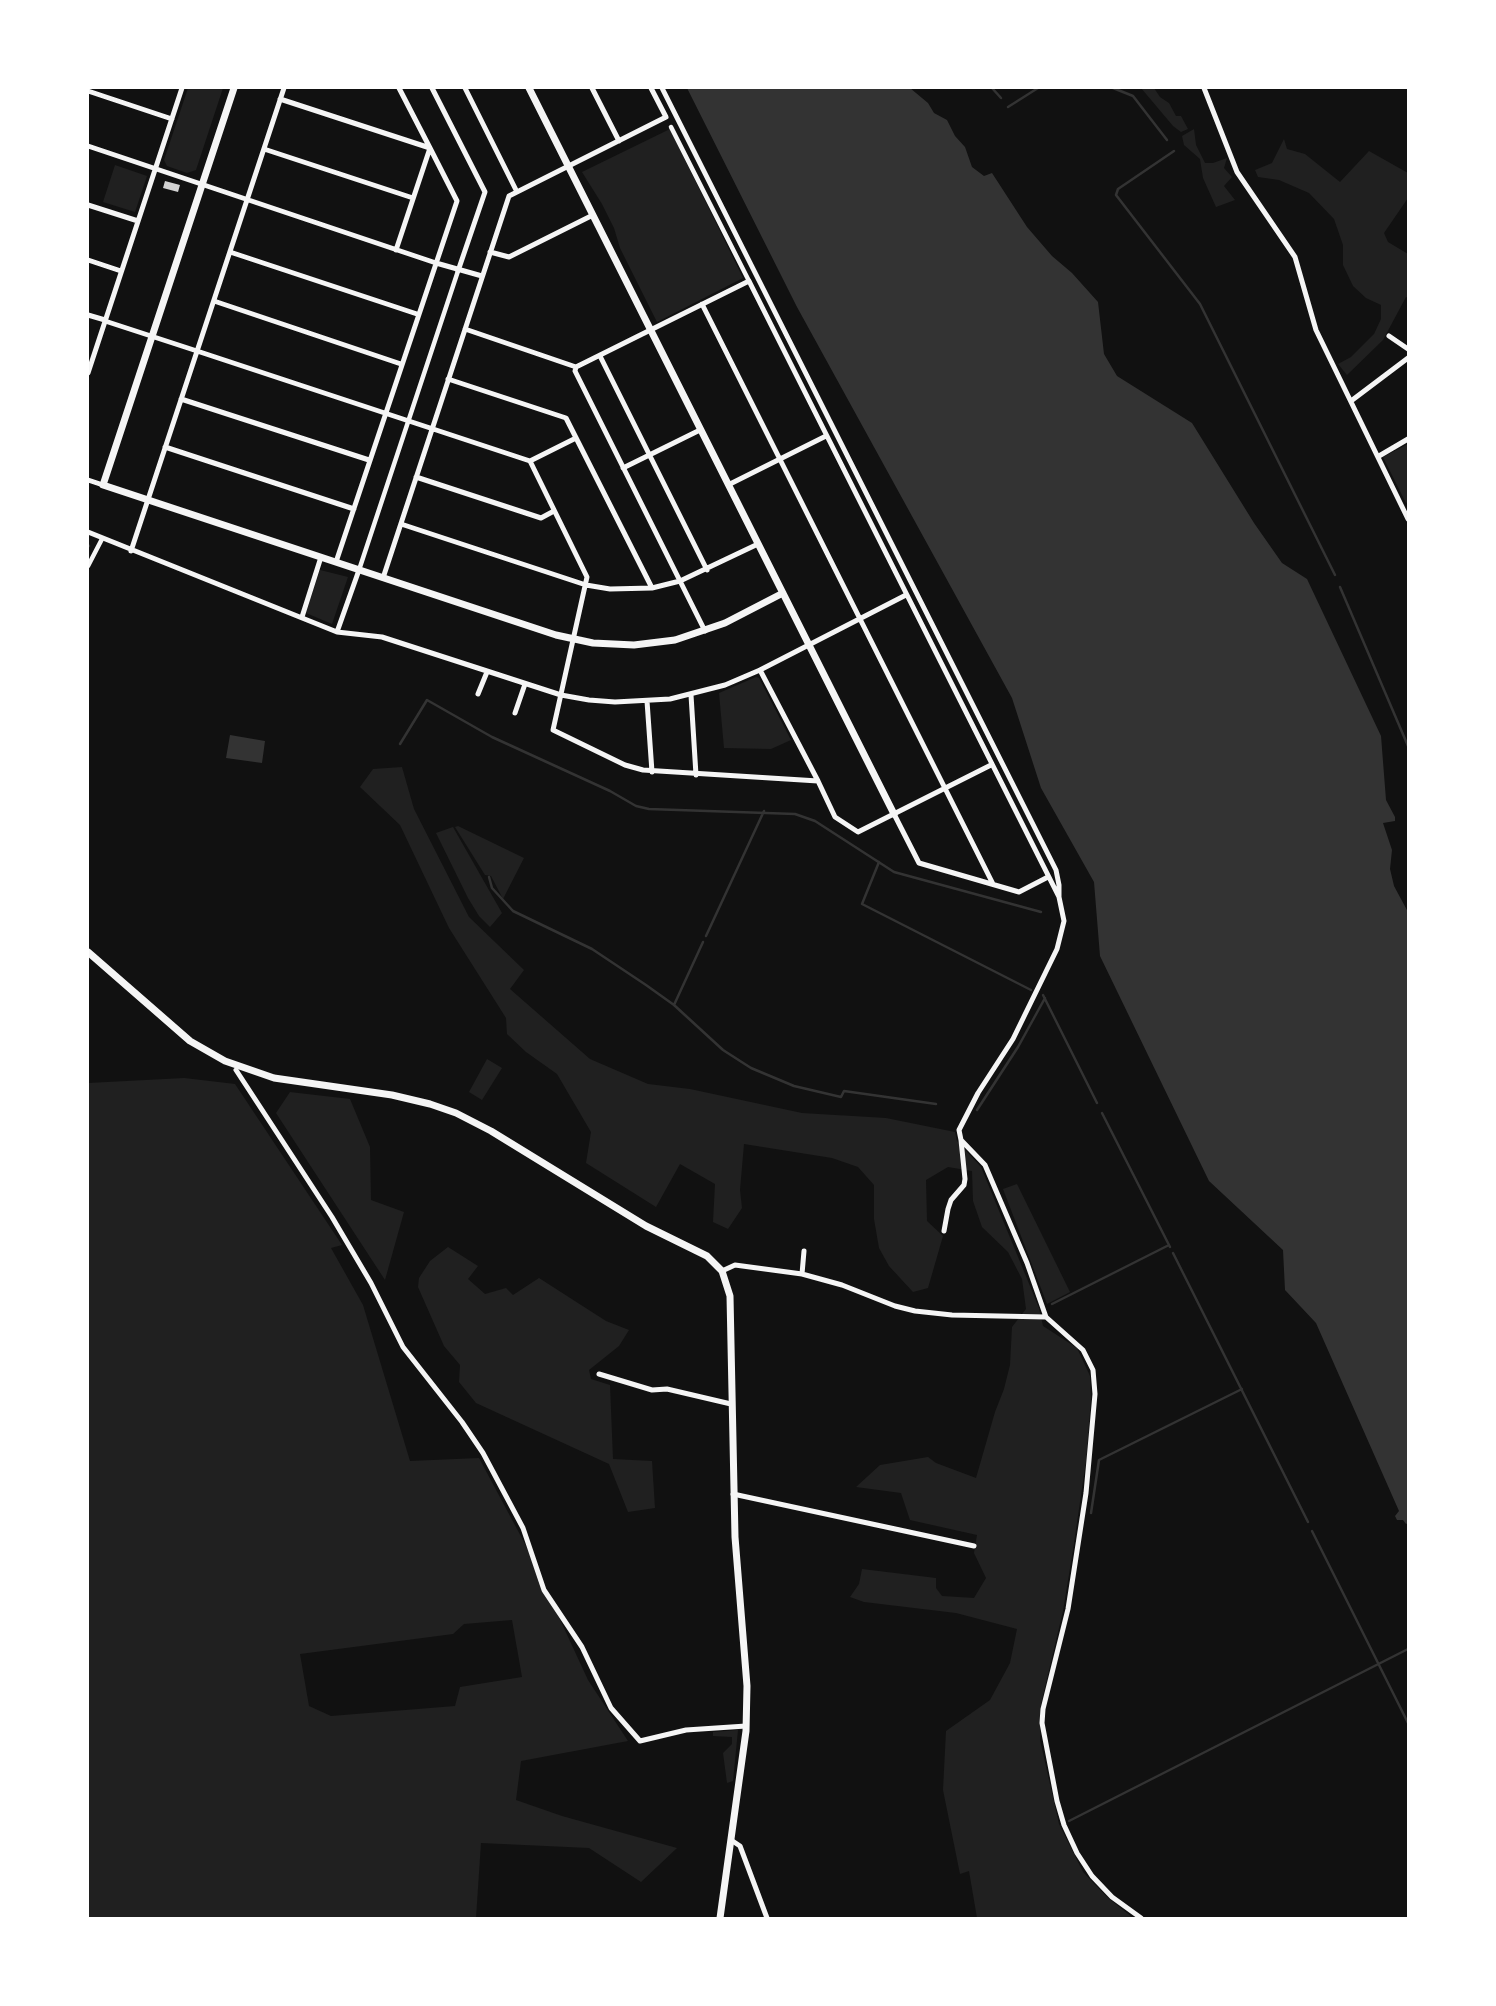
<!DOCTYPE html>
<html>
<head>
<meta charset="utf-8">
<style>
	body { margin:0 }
	#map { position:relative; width:1496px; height:2006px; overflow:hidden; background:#111; font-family:Helvetica,sans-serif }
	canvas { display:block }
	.frame { position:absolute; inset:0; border:89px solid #fff; pointer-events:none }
</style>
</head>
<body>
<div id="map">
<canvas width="1496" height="2006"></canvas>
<div class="frame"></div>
</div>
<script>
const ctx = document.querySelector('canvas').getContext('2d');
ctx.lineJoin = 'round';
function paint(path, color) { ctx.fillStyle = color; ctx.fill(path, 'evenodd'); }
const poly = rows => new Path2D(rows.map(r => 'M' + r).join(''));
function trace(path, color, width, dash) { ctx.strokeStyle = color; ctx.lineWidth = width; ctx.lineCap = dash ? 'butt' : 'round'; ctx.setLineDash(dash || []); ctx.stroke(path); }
const green = poly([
	[188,88,223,88,196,170,187,173,167,166,164,160],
	[1141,88,1154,88,1160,97,1169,103,1176,116,1181,116,1188,129,1181,132,1173,126],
	[670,129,743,278,657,322,620,248,614,228,602,204,582,172],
	[1194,129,1196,145,1205,163,1213,163,1227,158,1224,168,1232,177,1224,186,1235,200,1216,207,1203,178,1200,159,1184,145,1182,136],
	[1284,139,1287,149,1305,154,1340,182,1369,151,1408,173,1408,198,1384,233,1388,242,1408,254,1408,298,1406,297,1383,340,1347,375,1338,364,1351,357,1374,334,1381,319,1381,305,1366,298,1353,286,1343,265,1343,245,1334,219,1309,193,1279,180,1258,177,1255,170,1272,163],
	[115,165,147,176,135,212,103,202],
	[1408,444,1408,502,1406,503,1383,457],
	[320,570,348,577,332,624,306,613],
	[756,677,759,678,791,740,771,749,724,748,719,693],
	[402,767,414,809,469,917,524,970,510,989,590,1059,648,1084,690,1089,802,1113,886,1118,955,1132,957,1141,981,1167,1039,1308,1043,1326,1077,1348,1090,1376,1091,1399,1086,1461,1073,1550,1063,1611,1041,1704,1040,1740,1059,1824,1083,1872,1107,1897,1133,1918,977,1918,969,1871,960,1874,943,1790,946,1731,990,1700,1010,1663,1017,1629,956,1613,864,1602,850,1597,859,1584,862,1569,936,1578,936,1588,942,1596,974,1598,986,1578,974,1553,977,1535,910,1520,901,1493,856,1487,880,1465,928,1457,936,1463,976,1478,995,1412,1004,1389,1010,1365,1012,1327,1026,1309,1022,1279,1008,1252,982,1227,973,1201,972,1171,948,1167,926,1180,927,1221,943,1236,928,1288,913,1292,889,1266,879,1248,874,1219,874,1185,858,1167,832,1158,744,1144,740,1190,742,1208,728,1229,713,1222,715,1184,680,1164,656,1207,586,1163,591,1132,557,1074,526,1052,507,1034,506,1018,449,928,400,825,360,787,373,769],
	[458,826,524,858,503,899,491,876,485,875,455,827],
	[453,827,502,913,490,927,479,916,468,898,436,833],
	[487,1059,502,1068,482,1100,469,1092],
	[184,1078,235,1084,342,1245,331,1248,363,1305,410,1461,479,1458,525,1544,588,1680,628,1741,521,1761,516,1800,562,1816,677,1848,641,1882,589,1848,481,1843,476,1918,88,1918,88,1083],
	[512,1620,522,1677,460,1687,455,1706,331,1716,309,1706,300,1654,453,1634,464,1624],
	[290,1092,350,1099,370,1147,371,1200,404,1212,385,1280,276,1113],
	[1017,1184,1070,1292,1047,1304,1003,1189],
	[448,1247,478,1266,468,1279,485,1294,506,1288,513,1295,539,1278,606,1321,629,1330,619,1346,589,1370,591,1379,610,1385,613,1459,652,1461,655,1508,628,1512,609,1464,476,1403,459,1382,460,1365,444,1346,418,1287,419,1278,430,1261],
	[738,1730,733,1781,727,1783,723,1753,732,1744,732,1737,713,1736,713,1732]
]);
const water = poly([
	[687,88,910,88,928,103,934,113,947,120,955,136,965,147,972,167,984,176,992,173,1027,227,1052,256,1072,273,1098,302,1104,354,1117,376,1192,423,1254,523,1282,563,1307,579,1381,736,1386,800,1395,817,1395,821,1383,823,1392,850,1390,869,1394,886,1408,912,1408,1523,1406,1524,1403,1520,1397,1520,1395,1516,1399,1511,1316,1323,1285,1290,1283,1250,1209,1181,1100,956,1094,882,1041,788,1012,698,797,307],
	[230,735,265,741,262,763,226,758]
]);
const stream = poly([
	[992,88,1001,98],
	[1113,88,1133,96,1167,140],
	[1008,107,1038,88],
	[1174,151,1118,189,1116,195,1200,304,1335,575],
	[88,545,89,546],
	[1340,587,1408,746],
	[400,744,427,700,492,737,610,791,636,806,649,809,795,814,815,821,894,872,1041,912],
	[879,862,862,904,1031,990],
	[489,877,492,888,513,911,592,949,646,985,674,1005,723,1050,751,1068,794,1086,841,1097,844,1091,936,1104],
	[706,936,764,811],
	[1043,995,1097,1103],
	[674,1005,703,942],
	[977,1110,1018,1047,1045,998],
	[1102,1113,1170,1247],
	[1173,1253,1308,1522],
	[1052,1304,1169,1245],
	[1091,1513,1099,1460,1242,1389],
	[1312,1531,1408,1723],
	[1069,1821,1408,1649]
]);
const building = poly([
	[165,181,180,185,178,192,163,188]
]);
const pedestrian = poly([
	[671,127,749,281],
	[105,321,197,351],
	[88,566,102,539],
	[359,570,458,271]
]);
const minor = poly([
	[432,88,485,192,458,271],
	[465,88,517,192],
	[592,88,619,141],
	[662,88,1056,870,1059,885,1059,897],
	[1204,88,1237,172,1295,257,1316,330,1408,519],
	[88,91,172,119],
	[280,99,430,148,457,201,336,562],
	[88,146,436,263,482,276],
	[264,149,413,198],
	[88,205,138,221],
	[396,250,430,148,399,88],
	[230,252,417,314],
	[490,252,509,257,593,215],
	[88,260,121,271],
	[214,301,401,364],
	[702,304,993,884],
	[88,315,105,320],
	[465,329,576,367,749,281,1059,897,1064,921,1057,949,1013,1039,978,1093,959,1130,961,1140,985,1165,1027,1263,1046,1317,1083,1350,1093,1370,1095,1394,1086,1493,1068,1609,1043,1709,1042,1723,1057,1801,1064,1825,1077,1853,1092,1876,1112,1897,1141,1918],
	[1389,336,1408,349],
	[197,351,530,461,587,577,553,730,625,765,643,770,818,781,835,817,858,832,991,765],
	[600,356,707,570],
	[576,367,575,371,705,631],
	[88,373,182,88],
	[448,379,566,418,652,588],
	[181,399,369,460],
	[1351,401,1408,358],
	[165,447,354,509],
	[1379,456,1408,439],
	[530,461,576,438],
	[623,468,700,430],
	[416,477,541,518,554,511],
	[88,480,103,485],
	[728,485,826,436],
	[401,524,586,585,610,589,652,588,680,581,758,544],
	[88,532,337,632,382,637,561,695,589,700,615,702,670,699,725,685,760,670,906,595],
	[131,551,284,88],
	[383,578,509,196,666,117,651,88],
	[302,617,321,557],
	[337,632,359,570],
	[760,670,818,781],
	[478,694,487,672],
	[691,695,696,775],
	[647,701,652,772],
	[515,713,525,684],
	[894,814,919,863,1019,892,1048,877],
	[236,1070,332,1217,371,1283,403,1347,462,1422,483,1453,523,1528,544,1590,582,1647,611,1708,640,1741,686,1730,746,1726],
	[944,1231,948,1209,951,1200,964,1185,965,1179,961,1140],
	[722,1271,735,1265,802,1274,842,1285,895,1306,915,1311,952,1315,1046,1317],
	[802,1274,804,1251],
	[599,1374,652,1390,667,1389,731,1404],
	[733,1494,974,1546],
	[731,1840,740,1846,767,1918]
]);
const tertiary = poly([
	[234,88,103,485,556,635,593,643,634,645,675,640,725,623,783,593],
	[529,88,894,814],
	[88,952,190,1041,225,1061,274,1078,392,1095,430,1104,456,1113,491,1131,646,1226,707,1256,722,1271,730,1296,735,1537,747,1686,746,1731,720,1918]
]);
paint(green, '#202020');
paint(water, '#333');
trace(stream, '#333', 2.5);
paint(building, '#d3d3d3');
trace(pedestrian, '#f5f5f5', 4.5);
trace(minor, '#f5f5f5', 5);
trace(tertiary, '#f5f5f5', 7);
</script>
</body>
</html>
